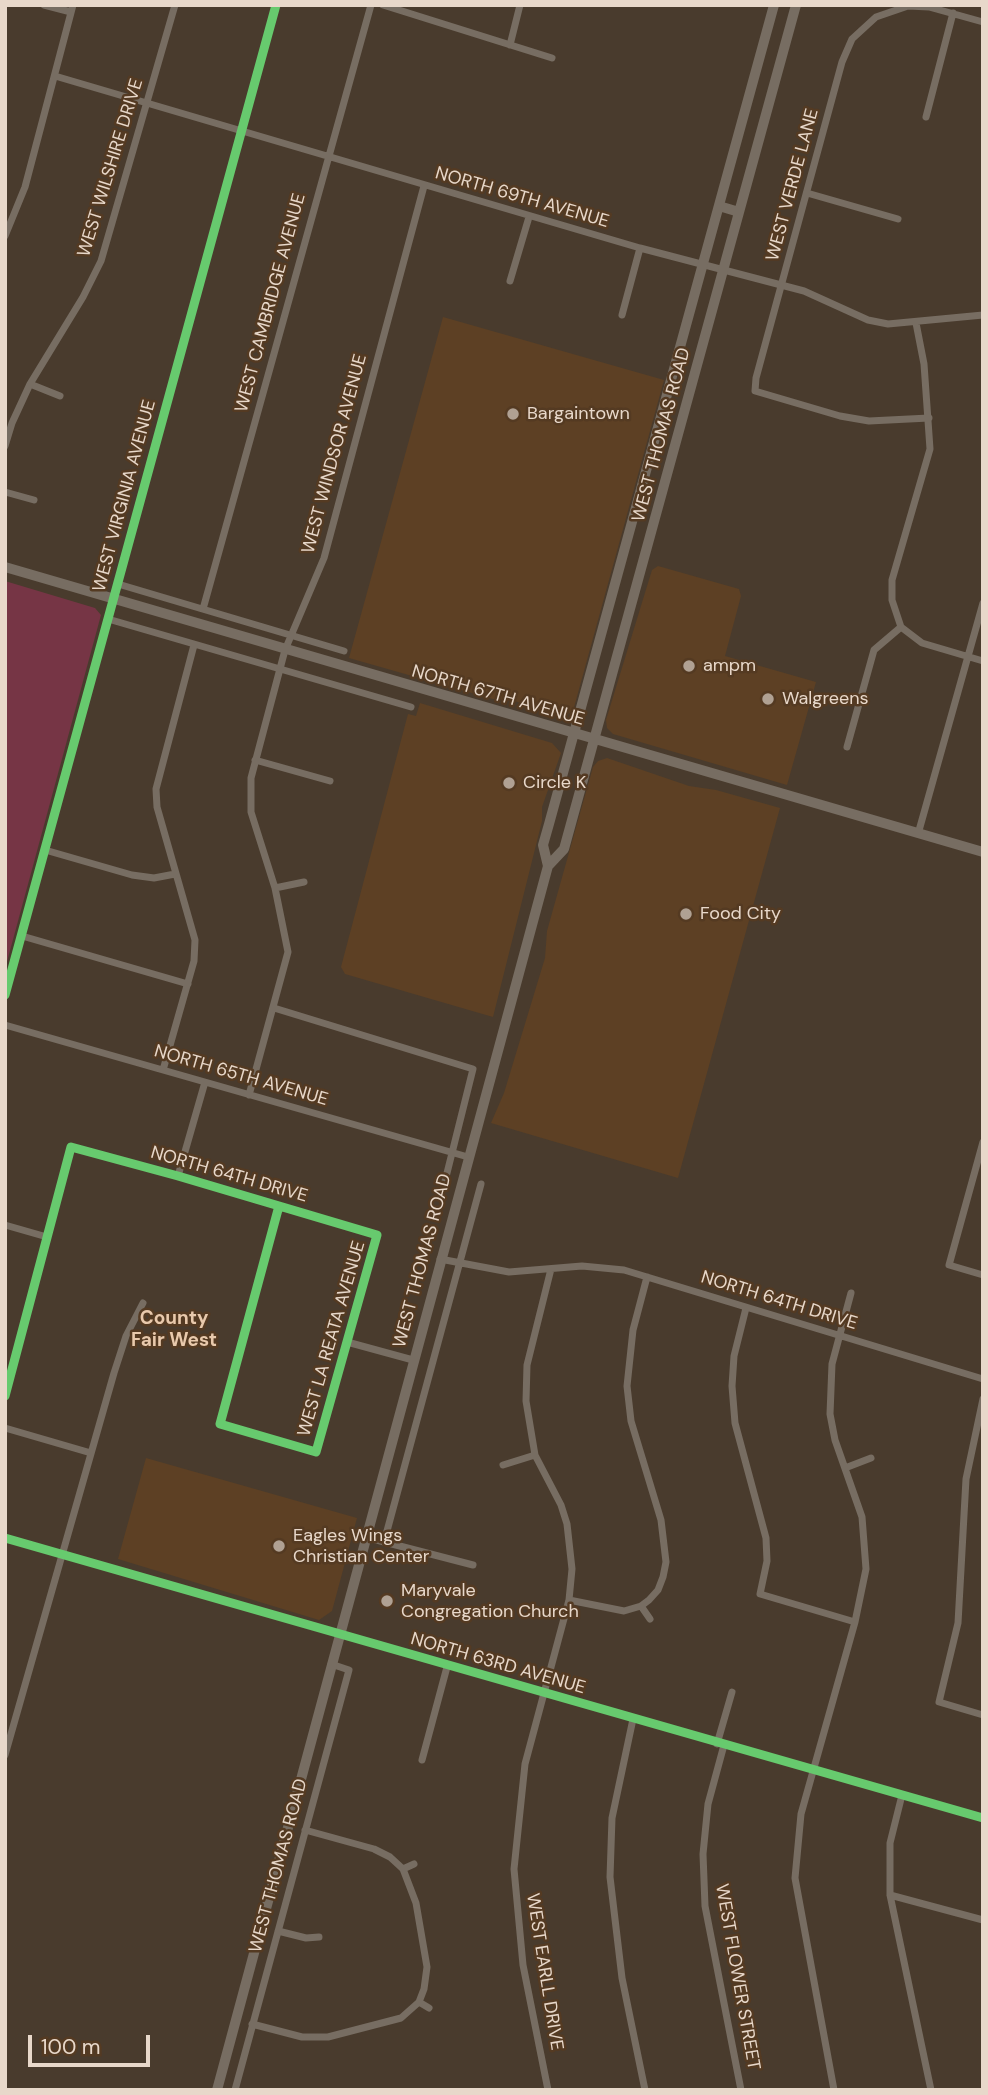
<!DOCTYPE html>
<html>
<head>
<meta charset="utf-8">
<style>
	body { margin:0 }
	#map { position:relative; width:988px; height:2095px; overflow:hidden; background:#493b2d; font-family:"DM Sans",sans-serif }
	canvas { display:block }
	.frame { position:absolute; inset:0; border:7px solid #e8d8ca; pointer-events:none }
	.scale { position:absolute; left:28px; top:2035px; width:122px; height:32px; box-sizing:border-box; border:4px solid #e8d8ca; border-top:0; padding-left:9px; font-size:21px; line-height:24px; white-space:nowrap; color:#e8d8ca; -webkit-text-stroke:5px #543a22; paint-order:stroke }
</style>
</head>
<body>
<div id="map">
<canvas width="988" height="2095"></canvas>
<div class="frame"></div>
<div class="scale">100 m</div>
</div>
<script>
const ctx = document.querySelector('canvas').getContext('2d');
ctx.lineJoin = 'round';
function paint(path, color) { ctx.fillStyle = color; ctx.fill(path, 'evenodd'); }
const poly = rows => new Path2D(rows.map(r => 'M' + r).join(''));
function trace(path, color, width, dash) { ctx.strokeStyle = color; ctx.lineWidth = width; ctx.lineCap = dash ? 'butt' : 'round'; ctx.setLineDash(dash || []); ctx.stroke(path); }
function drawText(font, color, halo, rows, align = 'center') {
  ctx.font = font + ' "DM Sans",sans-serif'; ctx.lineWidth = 5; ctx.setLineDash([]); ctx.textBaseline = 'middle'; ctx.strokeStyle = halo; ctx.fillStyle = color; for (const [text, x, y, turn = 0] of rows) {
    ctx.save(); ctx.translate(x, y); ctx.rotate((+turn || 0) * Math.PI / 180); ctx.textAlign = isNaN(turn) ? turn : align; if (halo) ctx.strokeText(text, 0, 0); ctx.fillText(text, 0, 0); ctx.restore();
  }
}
const built = poly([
	[443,317,664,380,573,711,561,718,515,701,493,699,349,658],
	[658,566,739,589,741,596,725,656,816,682,787,785,613,734,607,728,606,720,652,570],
	[420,703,552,743,561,753,542,807,542,821,493,1017,345,974,341,967,408,714,416,716],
	[607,758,689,786,716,790,780,808,678,1178,491,1123,504,1093,545,958,547,931,593,767,598,761],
	[146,1458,357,1518,332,1611,319,1620,118,1559]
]);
const green = poly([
	[5,581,95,608,101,615,5,969]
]);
const street = poly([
	[44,5,71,12],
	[383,5,552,58],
	[510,45,520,5],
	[55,76,640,248,804,291,868,320,888,324,983,315],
	[926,117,953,13],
	[807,193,898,219],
	[5,236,25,187,73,5],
	[510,281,529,217],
	[622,315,640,248],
	[30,384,60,396],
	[929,418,869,421,840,416,755,391,756,378,842,62,852,39,876,17,908,6,929,7,983,22],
	[5,446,12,423,30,384,83,297,101,261,175,5],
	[5,492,34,500],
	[118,584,344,651],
	[203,609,371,5],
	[108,619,411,707],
	[901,627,922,643,983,661],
	[847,747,874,650,901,627,892,600,892,580,930,449,924,364,916,323],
	[255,760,330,781],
	[918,834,983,603],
	[45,850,132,875,154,878,175,874],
	[275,888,304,882],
	[22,936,188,984],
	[5,995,276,5],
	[274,1008,473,1069,443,1189],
	[5,1025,468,1157],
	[163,1070,194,961,195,940,157,807,156,789,194,645],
	[249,1095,288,952,275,888,251,812,251,778,285,650,324,558,424,186],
	[983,1142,949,1265,983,1275],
	[178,1176,205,1082],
	[5,1225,47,1237],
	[440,1259,509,1272,582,1266,624,1270,983,1379],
	[746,1308,734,1356,732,1386,735,1423,766,1538,767,1561,760,1594,855,1622],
	[347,1342,413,1360],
	[5,1396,71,1147,178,1176,377,1235,316,1452,220,1424,279,1206],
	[983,1399,966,1479,958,1623,939,1702,983,1715],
	[5,1428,91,1453],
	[503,1465,535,1455],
	[845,1468,871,1458],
	[365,1537,473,1565],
	[5,1538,983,1818],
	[384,1542,481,1184],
	[569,1600,624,1611,641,1606,649,1600,658,1590,663,1577,666,1562,661,1520,631,1421,627,1386,633,1330,647,1277],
	[641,1606,650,1619],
	[633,1719,612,1818,610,1877,622,1978,645,2090],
	[717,1744,732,1692],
	[724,1745,708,1804,703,1854,705,1906,741,2090],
	[5,1755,114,1373,126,1336,143,1303],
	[422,1760,447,1667],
	[902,1795,890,1843,890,1895,931,2090],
	[403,1869,414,1864],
	[890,1895,983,1920],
	[278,1931,306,1938,319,1937],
	[419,2002,429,2008],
	[252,2024,302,2037,328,2037,401,2018,419,2002,424,1989,427,1967,416,1903,403,1869,390,1857,374,1849,305,1830],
	[235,2090,349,1670,331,1664],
	[548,2090,523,1965,514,1869,525,1764,569,1600,572,1569,567,1524,561,1505,535,1455,526,1401,527,1365,551,1269],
	[834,2090,795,1878,801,1814,855,1622,866,1569,862,1517,835,1440,830,1414,832,1364,851,1293]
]);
const secondary = poly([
	[719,206,739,212],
	[5,567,983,852],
	[548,866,564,849,796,5],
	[217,2090,548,866,543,845,549,824,774,5]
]);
const cycleway = poly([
	[5,995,276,5],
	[5,1396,71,1147,178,1176,377,1235,316,1452,220,1424,279,1206],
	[5,1538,983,1818]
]);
const markers = [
	[513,414,7,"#b0a193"],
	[689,666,7,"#b0a193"],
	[768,699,7,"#b0a193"],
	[509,783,7,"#b0a193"],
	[686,914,7,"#b0a193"],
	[279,1546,7,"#b0a193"],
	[387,1601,7,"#b0a193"]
];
const streetNames = [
	["WEST WILSHIRE DRIVE",111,168,-73],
	["WEST VERDE LANE",793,185,-75],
	["NORTH 69TH AVENUE",522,198,16],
	["WEST CAMBRIDGE AVENUE",271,303,-75],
	["WEST THOMAS ROAD",662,435,-75],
	["WEST WINDSOR AVENUE",335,454,-75],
	["WEST VIRGINIA AVENUE",125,496,-75],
	["NORTH 67TH AVENUE",498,696,16],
	["NORTH 65TH AVENUE",241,1076,16],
	["NORTH 64TH DRIVE",229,1175,16],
	["WEST THOMAS ROAD",423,1261,-75],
	["NORTH 64TH DRIVE",779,1301,17],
	["WEST LA REATA AVENUE",332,1339,-74],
	["NORTH 63RD AVENUE",498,1664,16],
	["WEST THOMAS ROAD",279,1866,-75],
	["WEST EARLL DRIVE",544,1972,81],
	["WEST FLOWER STREET",737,1977,80]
];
const poiNames = [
	["Bargaintown",527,414],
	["ampm",703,666],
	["Walgreens",782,699],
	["Circle K",523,783],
	["Food City",700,914],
	["Eagles Wings",293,1536],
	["Christian Center",293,1557],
	["Maryvale",401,1591],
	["Congregation Church",401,1612]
];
const neighbourhoodNames = [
	["County",174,1319],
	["Fair West",174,1341]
];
paint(built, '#5d4024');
paint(green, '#763545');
trace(street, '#776d62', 7);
trace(secondary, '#776d62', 10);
trace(cycleway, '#67ca6e', 9);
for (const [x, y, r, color] of markers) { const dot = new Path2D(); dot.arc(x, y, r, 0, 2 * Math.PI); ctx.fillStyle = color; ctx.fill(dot); trace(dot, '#543a22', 2.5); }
drawText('18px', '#e8d8ca', '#543a22', streetNames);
drawText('18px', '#e8d8ca', '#543a22', poiNames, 'left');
drawText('bold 19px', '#e8c9ac', '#543a22', neighbourhoodNames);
</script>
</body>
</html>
